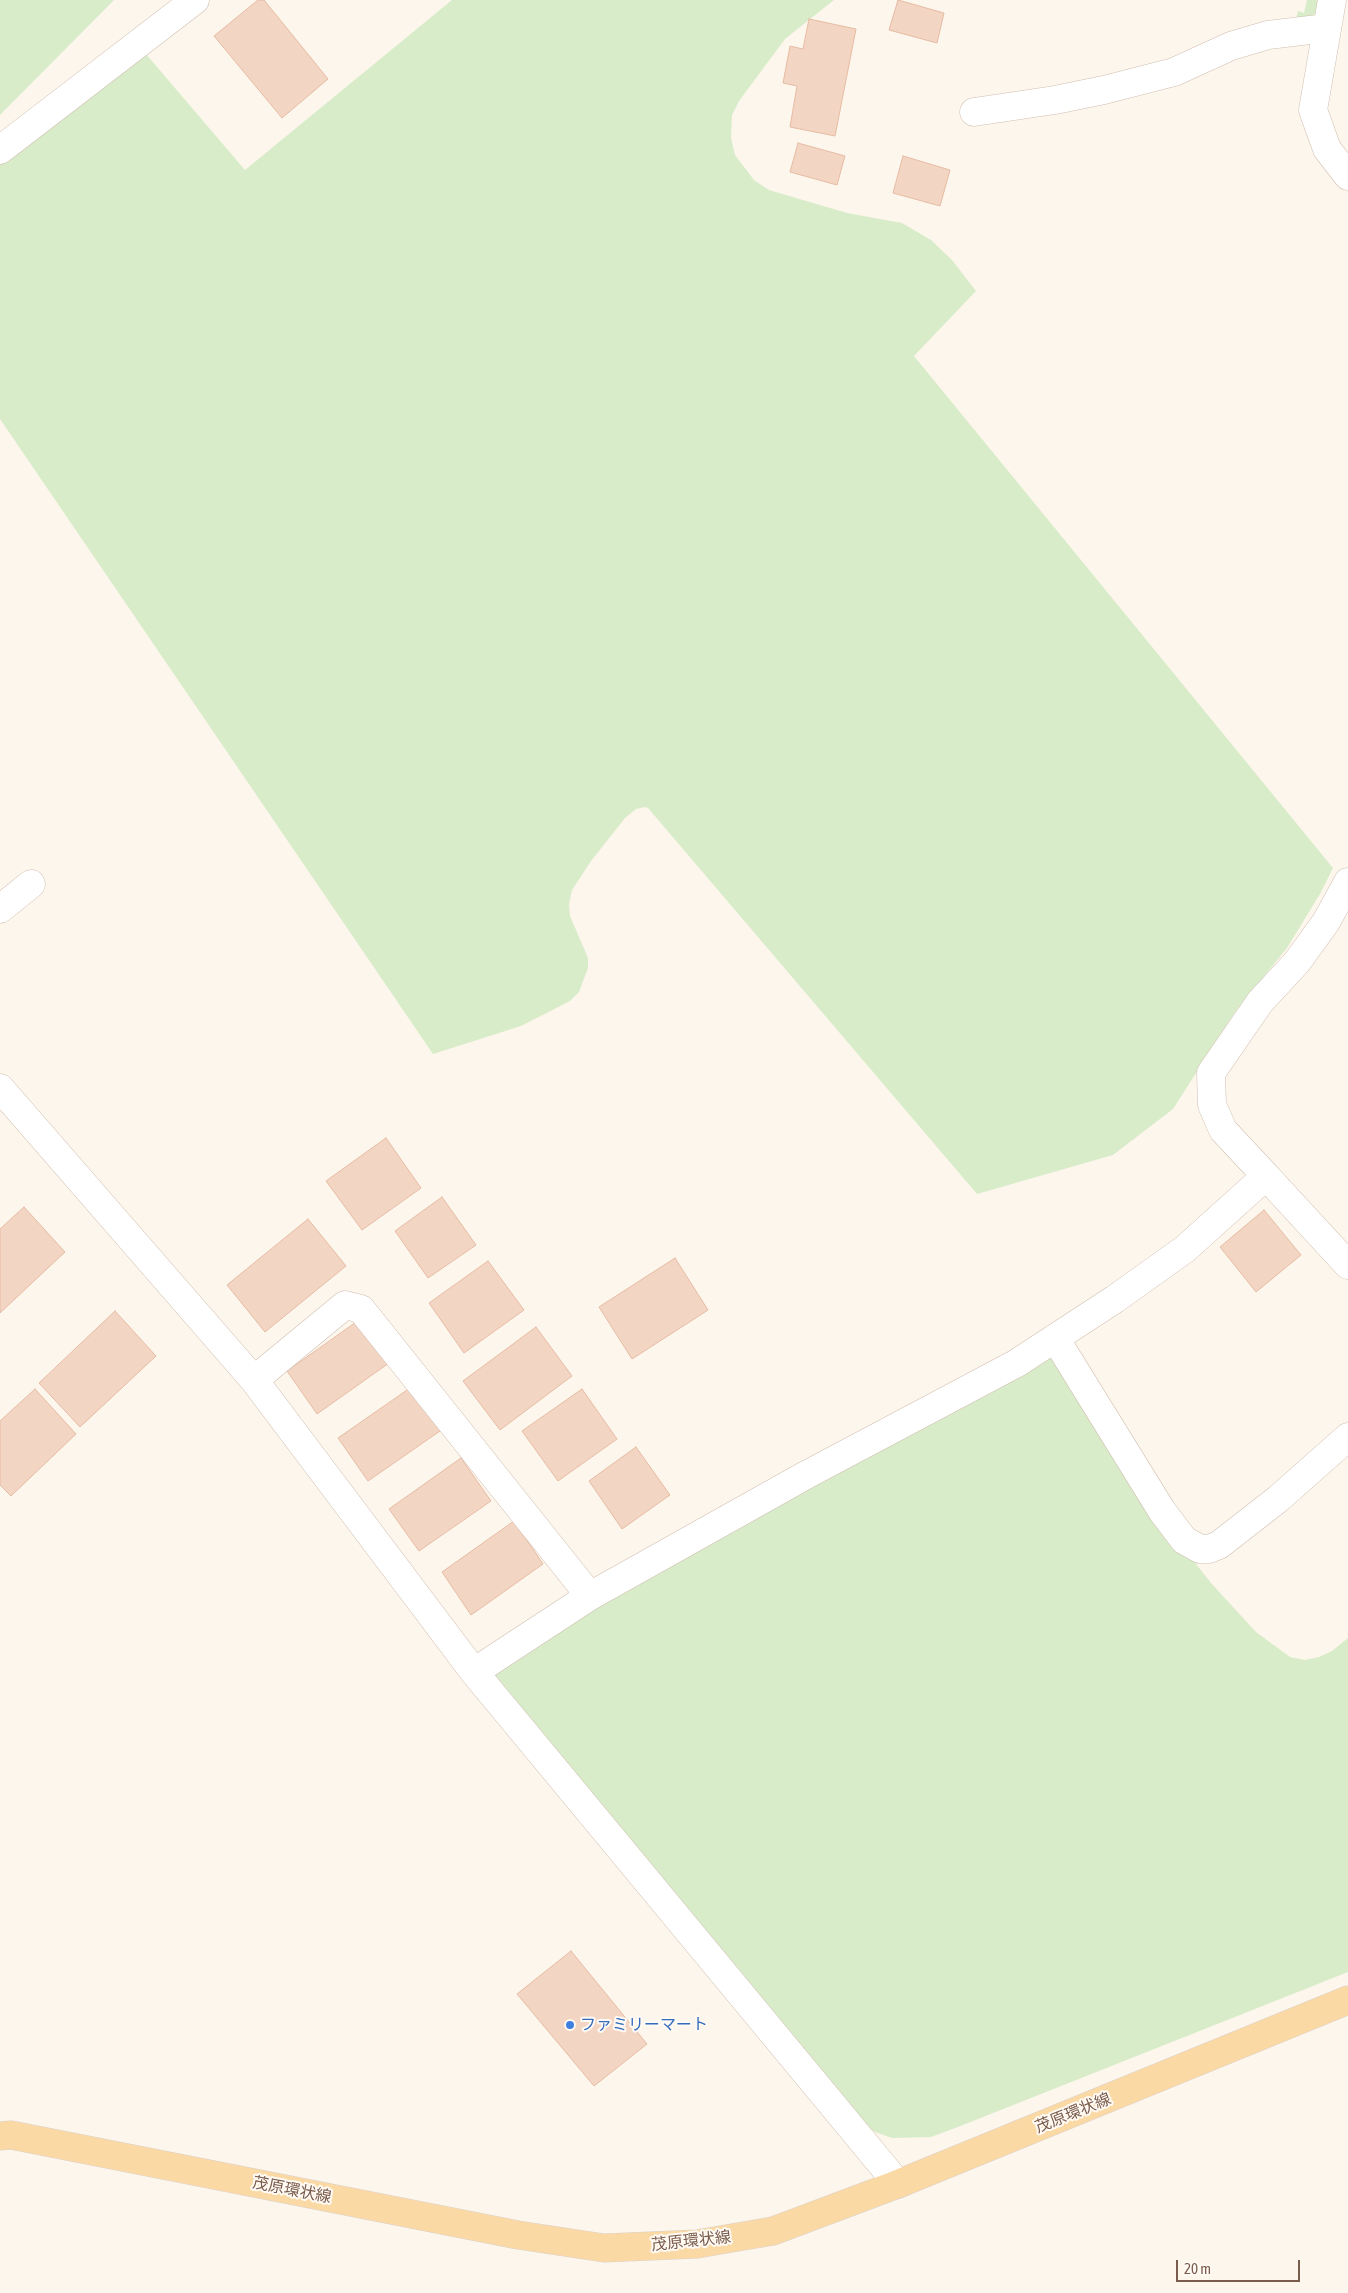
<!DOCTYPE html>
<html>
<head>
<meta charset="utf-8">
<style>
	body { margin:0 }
	#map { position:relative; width:1348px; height:2293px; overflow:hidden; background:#fdf6ec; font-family:"Asap Condensed",sans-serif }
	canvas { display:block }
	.scale { position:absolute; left:1176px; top:2260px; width:124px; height:22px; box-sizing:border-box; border:2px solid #7a5c4d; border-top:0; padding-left:6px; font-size:15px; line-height:18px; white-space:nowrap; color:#7a5c4d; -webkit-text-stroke:4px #fffaf3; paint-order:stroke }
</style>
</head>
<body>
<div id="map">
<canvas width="1348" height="2293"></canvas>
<div class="scale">20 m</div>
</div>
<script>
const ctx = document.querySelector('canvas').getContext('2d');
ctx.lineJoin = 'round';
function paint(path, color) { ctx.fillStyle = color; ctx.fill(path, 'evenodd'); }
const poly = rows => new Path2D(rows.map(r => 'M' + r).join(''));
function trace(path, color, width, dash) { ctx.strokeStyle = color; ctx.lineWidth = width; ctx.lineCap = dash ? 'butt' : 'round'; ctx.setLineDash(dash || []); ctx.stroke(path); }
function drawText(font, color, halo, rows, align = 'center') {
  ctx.font = font + ' "Asap Condensed","Noto Sans JP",sans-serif'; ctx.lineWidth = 4; ctx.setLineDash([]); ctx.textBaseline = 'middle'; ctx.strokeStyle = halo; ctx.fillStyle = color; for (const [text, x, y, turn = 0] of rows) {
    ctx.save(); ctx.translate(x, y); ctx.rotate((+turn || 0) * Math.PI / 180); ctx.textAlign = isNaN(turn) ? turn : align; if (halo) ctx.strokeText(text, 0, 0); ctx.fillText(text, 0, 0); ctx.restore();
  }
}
const green = poly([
	[0,0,114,0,0,115],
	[452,0,834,0,785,39,739,101,732,115,731,138,735,155,754,180,769,190,847,213,902,223,931,240,952,260,976,291,914,356,1333,868,1320,894,1287,948,1235,1012,1173,1109,1113,1155,977,1194,648,808,645,807,636,809,625,818,591,861,572,890,569,904,570,916,588,958,588,968,579,992,570,1001,521,1026,433,1054,0,419,0,157,134,40,245,170],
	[1307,0,1319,0,1313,21,1295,22,1298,11,1304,13],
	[1055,1338,1185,1550,1211,1583,1256,1632,1290,1657,1305,1660,1319,1657,1332,1651,1348,1638,1348,1972,958,2127,931,2137,892,2138,875,2132,861,2122,474,1672]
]);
const building = poly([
	[258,0,264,0,328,79,282,118,214,36,258,0],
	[898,0,944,13,937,43,889,30,898,0],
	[809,19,856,29,835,136,790,127,797,86,783,83,790,46,803,49,809,19],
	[798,143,845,156,837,185,790,172,798,143],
	[903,156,950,170,940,206,893,193,903,156],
	[386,1138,421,1188,362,1230,326,1181,386,1138],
	[442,1197,476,1245,428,1278,395,1231,442,1197],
	[24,1207,65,1252,0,1313,0,1229,24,1207],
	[1264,1210,1301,1255,1256,1292,1220,1247,1264,1210],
	[308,1219,346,1266,265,1332,227,1285,308,1219],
	[675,1258,708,1310,632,1359,599,1307,675,1258],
	[488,1261,524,1310,464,1353,429,1303,488,1261],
	[115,1311,156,1356,80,1427,39,1383,115,1311],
	[359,1320,389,1363,317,1414,287,1371,359,1320],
	[536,1327,572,1376,500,1430,463,1381,536,1327],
	[410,1388,440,1431,368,1481,338,1438,410,1388],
	[35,1389,76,1434,11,1496,0,1485,0,1421,35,1389],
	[582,1389,617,1439,558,1481,522,1431,582,1389],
	[636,1447,670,1495,622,1529,589,1481,636,1447],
	[461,1458,491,1501,419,1551,389,1509,461,1458],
	[514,1521,543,1564,471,1615,442,1572,514,1521],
	[571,1951,647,2044,594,2086,517,1994,571,1951]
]);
const minor = poly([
	[1332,0,1313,110,1327,149,1348,176],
	[974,112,1055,100,1104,90,1174,72,1231,46,1268,35,1327,28],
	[0,150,195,0],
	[0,909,31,884],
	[0,1088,254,1380,474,1672,898,2184],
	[1266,1176,1348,1265],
	[1055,1338,1162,1511,1184,1540,1200,1549,1209,1549,1219,1545,1278,1499,1348,1437],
	[254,1380,345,1305,361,1309,590,1596,474,1672],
	[590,1596,806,1475,1017,1363,1115,1299,1185,1249,1266,1176,1223,1130,1212,1105,1211,1073,1260,1002,1297,962,1326,922,1348,882]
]);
const major = poly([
	[0,2136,11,2135,518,2235,604,2248,697,2244,773,2231,898,2184,1348,2000]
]);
const markers = [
	[570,2025,5,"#3f7fe0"]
];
const shopNames = [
	["ファミリーマート",580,2025]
];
const streetNames = [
	["茂原環状線",1073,2113,-22],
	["茂原環状線",292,2190,11],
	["茂原環状線",691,2241,-6]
];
paint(green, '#d8ecc9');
paint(building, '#f3d5c3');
trace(building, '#e6bba3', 1);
trace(minor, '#d1beb0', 29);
trace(major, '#dad1cd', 29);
trace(minor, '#fff', 28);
trace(major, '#fbd9a5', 28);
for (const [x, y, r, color] of markers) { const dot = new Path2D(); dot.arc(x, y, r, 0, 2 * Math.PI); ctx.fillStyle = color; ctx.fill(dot); trace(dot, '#fffaf3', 2); }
drawText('16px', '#366cbe', '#fffaf3', shopNames, 'left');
drawText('16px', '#7a5c4d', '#fffaf3', streetNames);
</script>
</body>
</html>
